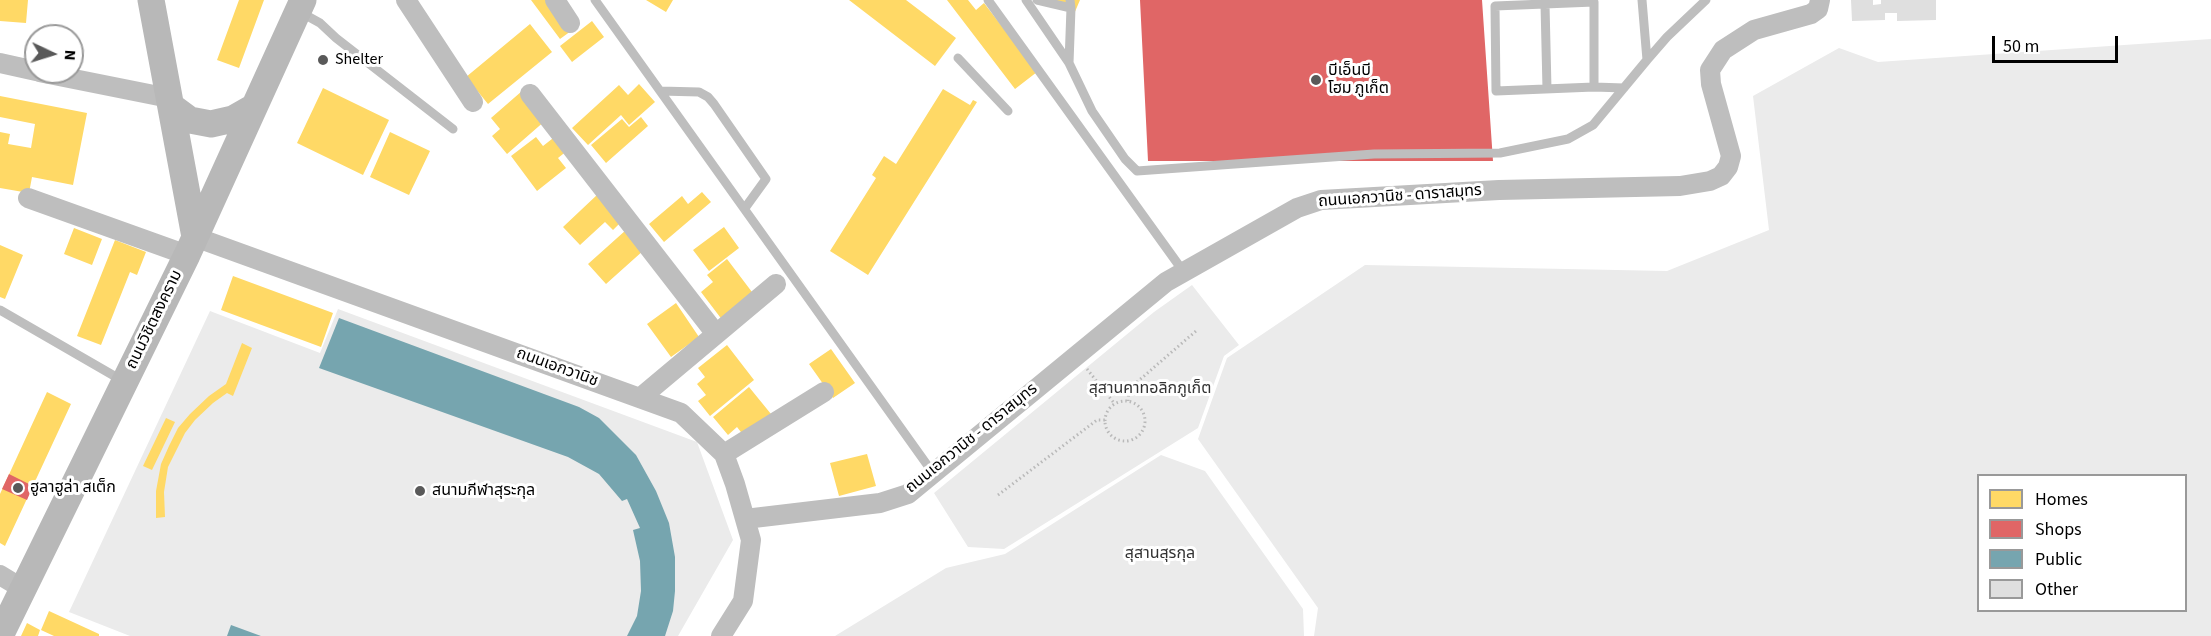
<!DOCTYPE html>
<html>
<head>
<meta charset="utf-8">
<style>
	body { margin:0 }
	#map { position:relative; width:2211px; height:636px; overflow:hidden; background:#fff; font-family:"Source Sans 3",sans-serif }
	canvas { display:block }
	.legend { position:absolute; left:1977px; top:474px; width:210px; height:138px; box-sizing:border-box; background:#fff; border:2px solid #999; margin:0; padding:8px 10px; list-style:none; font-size:18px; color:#000 }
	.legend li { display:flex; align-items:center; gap:12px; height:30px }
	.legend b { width:30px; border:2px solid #999 }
	.north { position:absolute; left:24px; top:24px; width:60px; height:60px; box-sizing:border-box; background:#fff; border:2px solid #999; border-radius:50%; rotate:94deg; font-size:16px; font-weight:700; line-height:24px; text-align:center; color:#000 }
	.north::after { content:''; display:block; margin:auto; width:21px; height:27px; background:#595959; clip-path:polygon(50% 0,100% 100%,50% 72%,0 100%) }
	.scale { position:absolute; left:1992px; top:36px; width:126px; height:27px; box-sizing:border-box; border:3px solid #000; border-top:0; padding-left:8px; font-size:18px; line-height:21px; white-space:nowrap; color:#000; -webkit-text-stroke:4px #fff; paint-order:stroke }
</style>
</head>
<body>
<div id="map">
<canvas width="2211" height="636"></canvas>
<ul class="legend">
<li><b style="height:16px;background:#ffd966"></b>Homes</li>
<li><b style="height:16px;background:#e06666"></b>Shops</li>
<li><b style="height:16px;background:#76a5af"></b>Public</li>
<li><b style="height:16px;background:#dfdfdf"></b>Other</li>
</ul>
<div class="north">N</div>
<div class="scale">50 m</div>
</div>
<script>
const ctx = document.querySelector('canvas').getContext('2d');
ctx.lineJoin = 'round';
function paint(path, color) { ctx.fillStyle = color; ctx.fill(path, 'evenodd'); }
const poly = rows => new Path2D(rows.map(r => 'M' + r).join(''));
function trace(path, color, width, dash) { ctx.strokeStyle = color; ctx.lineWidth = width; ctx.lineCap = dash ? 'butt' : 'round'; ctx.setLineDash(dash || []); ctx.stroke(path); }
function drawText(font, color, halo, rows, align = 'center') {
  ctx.font = font + ' "Source Sans 3","Noto Sans Thai",sans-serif'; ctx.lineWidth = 6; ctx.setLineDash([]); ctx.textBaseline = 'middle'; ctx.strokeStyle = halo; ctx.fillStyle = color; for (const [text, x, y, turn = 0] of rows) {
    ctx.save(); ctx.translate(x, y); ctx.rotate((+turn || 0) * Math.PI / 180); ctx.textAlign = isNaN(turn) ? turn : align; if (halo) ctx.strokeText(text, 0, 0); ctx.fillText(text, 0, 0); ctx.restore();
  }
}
const green = poly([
	[2211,39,2211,636,1314,636,1318,608,1198,439,1227,358,1365,265,1667,271,1769,230,1753,96,1839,48,1878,62],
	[1978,476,2186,476,2186,610,1978,610],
	[1192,285,1239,345,1224,356,1198,428,1004,549,968,547,934,493,1154,312],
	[338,309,697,442,733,540,678,636,130,636,69,612,210,311,320,353],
	[1161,455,1205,471,1303,609,1304,636,835,636,946,568,1005,554]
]);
const homes = poly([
	[0,0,28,0,26,23,0,21],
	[239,0,264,0,239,68,217,60],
	[531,0,548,0,571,31,560,39],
	[646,0,673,0,666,12],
	[849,0,906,0,956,38,935,66],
	[947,0,968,0,976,10,984,3,1037,72,1015,89],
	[1043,0,1080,0,1074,14],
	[592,21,604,37,572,62,560,46],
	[530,24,552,52,488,104,466,77],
	[639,84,655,102,629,125,621,115,588,145,572,128,619,85,628,95],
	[323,88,389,120,363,175,297,143],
	[943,89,970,105,973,100,977,102,868,275,830,251,876,178,872,175,884,156,896,164],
	[522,91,546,120,507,154,492,136,500,129,491,118],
	[0,96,87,113,73,185,32,177,29,193,0,188,0,132,10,134,8,144,31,148,35,124,0,117],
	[641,117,648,126,606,163,591,145,622,119,629,127],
	[390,132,430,151,409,195,370,177],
	[557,135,568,150,558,158,566,168,537,191,511,156,536,137,543,146],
	[702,192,711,202,664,242,649,224,682,196,688,204],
	[598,194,622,221,613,230,605,222,580,245,563,227],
	[724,227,739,248,709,271,693,250],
	[74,228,102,239,92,265,64,254],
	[626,230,644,250,606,284,588,264],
	[115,240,146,252,137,275,130,272,101,345,77,336],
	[0,245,23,255,5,299,0,297],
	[727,259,755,296,723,321,701,292,713,282,707,275],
	[233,276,333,313,321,347,221,310],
	[676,303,699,337,671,357,647,324],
	[242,343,252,348,233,396,227,393,213,403,195,420,185,433,168,467,164,492,165,517,156,518,156,491,161,464,169,446,178,428,190,414,209,396,226,384],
	[727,345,754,380,710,416,698,401,706,395,697,384,705,377,698,368],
	[831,349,855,383,833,398,809,364],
	[749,387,771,414,744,436,737,427,728,435,713,417],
	[47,392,71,404,5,546,0,543,0,494],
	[166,418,175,422,152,470,143,466],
	[867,454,876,486,839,496,830,463],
	[49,611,99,634,99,636,54,636,41,630],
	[27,623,40,630,38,636,21,636]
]);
const shops = poly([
	[1140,0,1482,0,1493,161,1148,161],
	[9,474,33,486,27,500,2,489]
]);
const public = poly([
	[339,318,579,407,599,418,636,455,656,491,669,523,675,557,675,591,673,611,665,636,627,636,637,616,641,591,640,561,633,530,640,528,627,499,622,501,599,474,568,457,319,368],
	[231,625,261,636,227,636]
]);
const building = poly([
	[1851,0,1873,0,1873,5,1881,4,1881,0,1936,0,1936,20,1897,21,1897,13,1885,13,1885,20,1852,21]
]);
const path = poly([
	[1087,369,1114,403],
	[1128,401,1129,389,1196,331],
	'1105 421a20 20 0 1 1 40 0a20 20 0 1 1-40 0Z',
	[998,495,1097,420,1105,420]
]);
const lane = poly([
	[595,0,933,473],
	[988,0,1183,271],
	[1026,0,1069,63],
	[1037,0,1071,8],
	[1070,0,1071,8,1069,63,1092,111,1125,159,1137,171,1374,154,1500,153,1568,139,1593,125,1647,60,1642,0],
	[1545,4,1547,89],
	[300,12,320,23,336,38,453,129],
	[958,58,1008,111],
	[1647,60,1667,37,1706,0],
	[1594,87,1594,2,1495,6,1496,91,1594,87,1624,88],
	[660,91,699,92,708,97,714,104,766,179,745,208],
	[0,310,123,381]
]);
const street = poly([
	[406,0,473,102],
	[555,0,570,23],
	[0,63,36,71],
	[39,72,169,98],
	[530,94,716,334],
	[28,198,187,255],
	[195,237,681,413,724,454,735,484,751,540,743,601,721,636],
	[640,398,776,284],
	[724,454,824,392],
	[745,519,880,503,908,494,1166,282,1297,208,1321,200,1499,190,1680,186,1710,181,1721,176,1728,167,1731,156,1711,84,1710,70,1723,50,1754,30,1811,14,1818,9,1820,0],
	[0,575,23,589]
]);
const secondary = poly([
	[151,0,195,237],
	[171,106,190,120,211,124,233,119,254,107],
	[0,636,187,255,303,0]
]);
const markers = [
	[323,60,6,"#595959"],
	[1316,80,6,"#595959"],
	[18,488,6,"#595959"],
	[420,491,6,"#595959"]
];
const poiNames = [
	["Shelter",335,60],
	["บีเอ็นบี",1328,71],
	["โฮม ภูเก็ต",1328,89],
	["ฮูลาฮูล่า สเต็ก",30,488],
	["สนามกีฬาสุระกุล",432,491]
];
const streetNames = [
	["ถนนเอกวานิช - ดาราสมุทร",1400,197,-4],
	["ถนนวิชิตสงคราม",155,320,-64],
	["ถนนเอกวานิช",557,368,20],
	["ถนนเอกวานิช - ดาราสมุทร",972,439,-39]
];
const parkNames = [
	["สุสานคาทอลิกภูเก็ต",1150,389],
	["สุสานสุรกุล",1160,554]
];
paint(green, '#ebebeb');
paint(homes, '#ffd966');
paint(shops, '#e06666');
paint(public, '#76a5af');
paint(building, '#dfdfdf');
trace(path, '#b9b9b9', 3, [1.5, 3]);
trace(lane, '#bebebe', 9);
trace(street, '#bebebe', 20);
trace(secondary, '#b8b8b8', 27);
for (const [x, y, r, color] of markers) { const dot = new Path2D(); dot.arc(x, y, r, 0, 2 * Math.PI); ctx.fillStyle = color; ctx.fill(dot); trace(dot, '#fff', 2); }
drawText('16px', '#000', '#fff', poiNames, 'left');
drawText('16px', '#000', '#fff', streetNames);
drawText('16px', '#323232', '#fff', parkNames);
</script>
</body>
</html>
